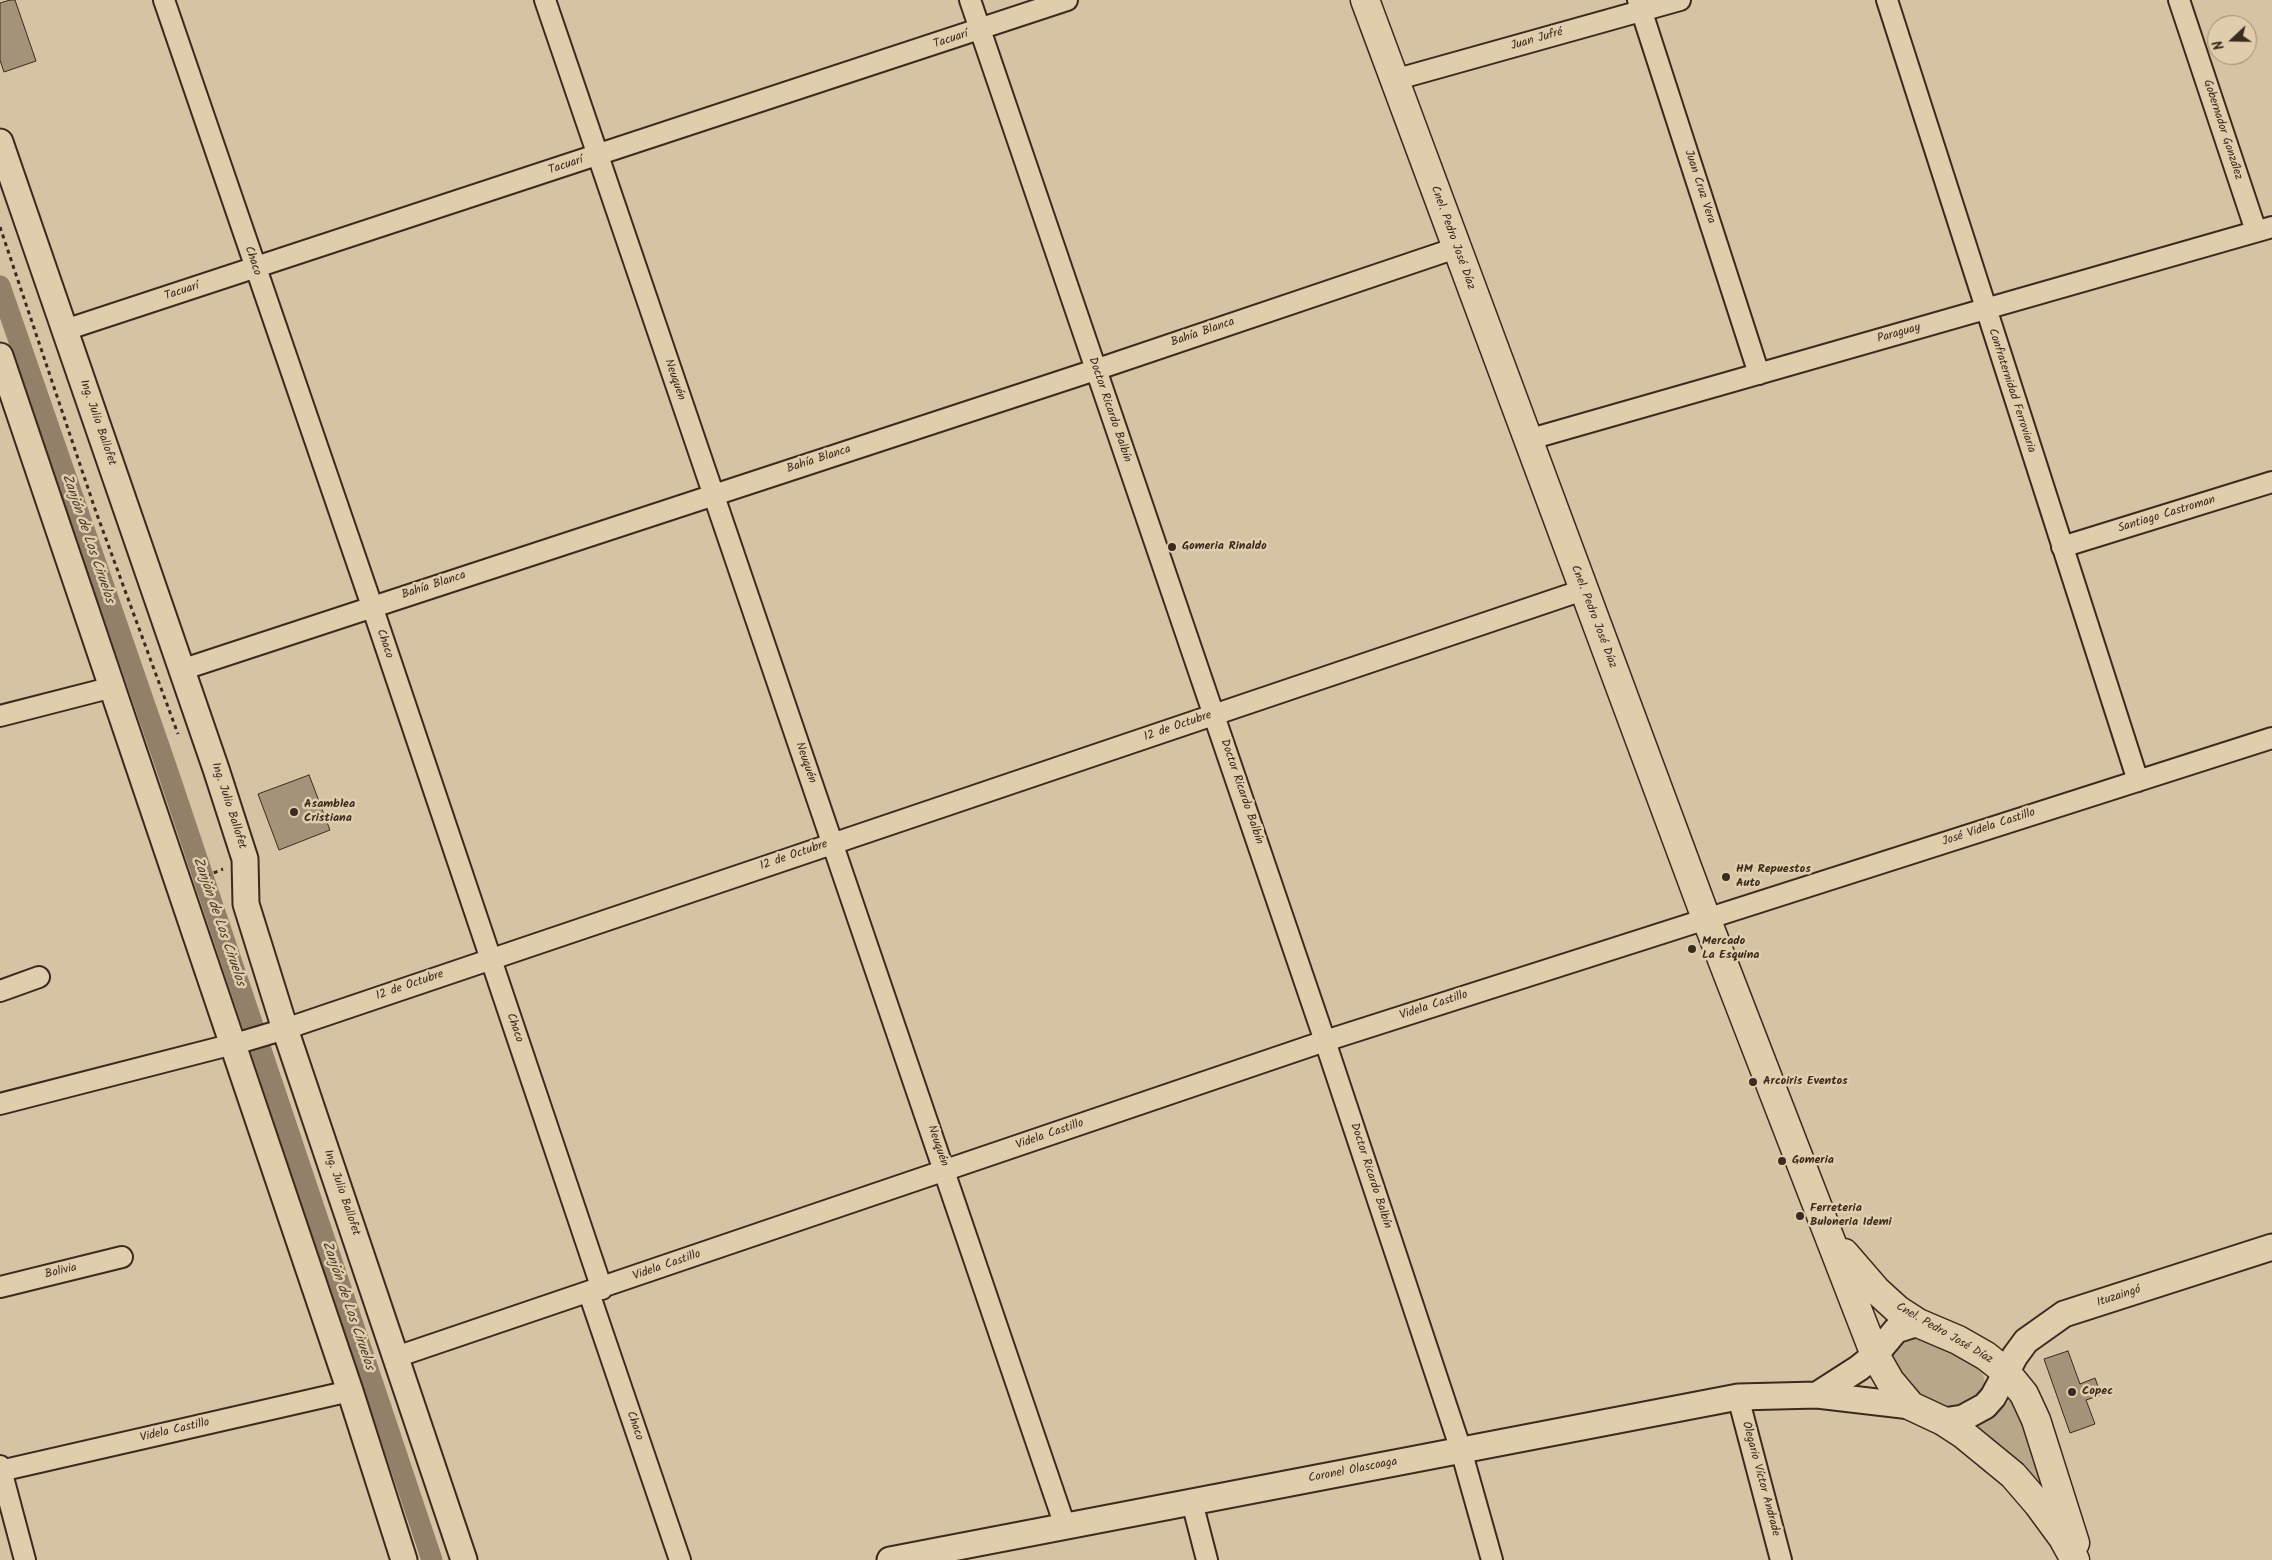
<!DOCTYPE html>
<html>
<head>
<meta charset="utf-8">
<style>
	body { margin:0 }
	#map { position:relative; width:2272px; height:1560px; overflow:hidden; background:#d5c3a3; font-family:Kalam,sans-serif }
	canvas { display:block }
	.north { position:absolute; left:2207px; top:15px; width:50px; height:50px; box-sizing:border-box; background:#dfcdab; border:1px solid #9d8c73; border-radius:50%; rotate:249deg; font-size:14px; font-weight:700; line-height:20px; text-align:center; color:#3b2a1e }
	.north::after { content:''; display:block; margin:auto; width:18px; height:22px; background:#3b2a1e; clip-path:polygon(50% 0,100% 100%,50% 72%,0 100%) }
</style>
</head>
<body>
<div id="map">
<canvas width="2272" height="1560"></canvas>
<div class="north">N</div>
</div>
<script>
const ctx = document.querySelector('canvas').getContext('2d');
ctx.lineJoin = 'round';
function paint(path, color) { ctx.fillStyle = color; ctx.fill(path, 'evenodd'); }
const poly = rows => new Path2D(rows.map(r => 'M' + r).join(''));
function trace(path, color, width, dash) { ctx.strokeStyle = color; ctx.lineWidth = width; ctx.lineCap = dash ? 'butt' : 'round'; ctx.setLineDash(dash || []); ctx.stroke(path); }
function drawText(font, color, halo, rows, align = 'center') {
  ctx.font = font + ' Kalam,sans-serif'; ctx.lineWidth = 5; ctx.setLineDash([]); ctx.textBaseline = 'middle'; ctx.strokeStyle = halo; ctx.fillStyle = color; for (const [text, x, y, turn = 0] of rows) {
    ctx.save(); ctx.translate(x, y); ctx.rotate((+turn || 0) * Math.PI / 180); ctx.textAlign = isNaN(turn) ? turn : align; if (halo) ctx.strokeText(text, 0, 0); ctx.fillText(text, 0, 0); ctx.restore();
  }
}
const green = poly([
	[1920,1337,1942,1343,1982,1370,1985,1383,1983,1393,1955,1411,1910,1392,1892,1357,1900,1343,1908,1339],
	[2010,1399,2023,1417,2068,1532,1974,1429,1998,1413]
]);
const canal = poly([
	[0,286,168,772,432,1560]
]);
const building = poly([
	[10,0,15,0,36,61,4,72,0,60,0,3,10,0],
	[309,775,330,830,279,850,258,794,309,775],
	[2068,1351,2080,1384,2095,1378,2101,1395,2086,1400,2095,1424,2070,1433,2044,1359,2068,1351]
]);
const path = poly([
	[0,227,96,512,178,734],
	[199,879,223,869]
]);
const minor = poly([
	[164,0,372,606,602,1289],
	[545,0,1065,1526],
	[970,0,1325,1041,1461,1450,1492,1560],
	[1638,0,1759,374],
	[1887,0,2138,781],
	[2179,0,2256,231],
	[1394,80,1680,0],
	[65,330,1067,0],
	[1527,440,2272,227],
	[2062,547,2272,482],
	[181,670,1095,370,1456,248],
	[0,716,113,687],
	[0,991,39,977],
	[0,1104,245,1041,285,1029,1583,590],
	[0,1287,122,1257],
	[589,1293,680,1560],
	[396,1357,1325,1041,2272,738],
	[1738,1397,1781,1560],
	[0,1466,25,1560],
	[0,1471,350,1391],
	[1192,1502,1207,1560]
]);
const tertiary = poly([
	[0,142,216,769,245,859,246,904,285,1029,464,1560],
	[0,356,350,1391,404,1560],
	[1817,1395,1859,1368,1875,1355,1896,1330,1918,1323],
	[1943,1421,1963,1418,1985,1406,1993,1397,2015,1356,2026,1341,2064,1314,2272,1247],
	[890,1560,1738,1397,1817,1395,1911,1406]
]);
const secondary = poly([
	[1365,0,1706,918,1875,1355,1890,1381,1911,1406,1943,1421,1963,1434,2013,1475,2038,1504,2063,1538,2075,1560],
	[1844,1253,1876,1290,1898,1310,1918,1323,1958,1340,1986,1356,2006,1372,2024,1394,2036,1420,2075,1543]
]);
const markers = [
	[1172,547,5,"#3b2a1e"],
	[294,812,5,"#3b2a1e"],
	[1726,877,5,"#3b2a1e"],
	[1692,949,5,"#3b2a1e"],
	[1753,1082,5,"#3b2a1e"],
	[1782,1161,5,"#3b2a1e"],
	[1800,1216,5,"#3b2a1e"],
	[2072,1392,5,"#3b2a1e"]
];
const streetNames = [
	["Tacuarí",951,40,-18],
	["Juan Jufré",1537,40,-16],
	["Gobernador González",2222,130,72],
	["Tacuarí",566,166,-18],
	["Juan Cruz Vera",1699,187,72],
	["Cnel. Pedro José Díaz",1452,238,70],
	["Chaco",252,261,71],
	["Tacuarí",182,292,-18],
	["Bahía Blanca",1203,333,-19],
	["Paraguay",1899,334,-16],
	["Neuquén",674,380,71],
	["Confraternidad Ferroviaria",2011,391,72],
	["Doctor Ricardo Balbín",1109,410,71],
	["Ing. Julio Ballofet",97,423,71],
	["Bahía Blanca",819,460,-18],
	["Santiago Castroman",2167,515,-17],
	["Bahía Blanca",434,586,-18],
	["Cnel. Pedro José Díaz",1593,617,69],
	["Chaco",384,644,71],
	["12 de Octubre",1178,727,-19],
	["Neuquén",805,763,71],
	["Doctor Ricardo Balbín",1241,792,71],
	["Ing. Julio Ballofet",228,806,72],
	["José Videla Castillo",1989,828,-18],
	["12 de Octubre",794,856,-19],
	["12 de Octubre",410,986,-19],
	["Videla Castillo",1434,1006,-18],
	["Chaco",514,1028,71],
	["Videla Castillo",1050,1135,-19],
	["Neuquén",937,1146,71],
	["Doctor Ricardo Balbín",1370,1176,72],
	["Ing. Julio Ballofet",341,1193,71],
	["Videla Castillo",667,1266,-19],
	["Bolivia",61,1272,-14],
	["Ituzaingó",2119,1297,-18],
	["Cnel. Pedro José Díaz",1944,1334,30],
	["Chaco",634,1426,71],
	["Videla Castillo",175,1431,-13],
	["Coronel Olascoaga",1353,1471,-11],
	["Olegario Víctor Andrade",1760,1479,75]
];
const poiNames = [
	["Gomeria Rinaldo",1182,547],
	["Asamblea",304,805],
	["Cristiana",304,819],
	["HM Repuestos",1736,870],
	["Auto",1736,884],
	["Mercado",1702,942],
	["La Esquina",1702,956],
	["Arcoiris Eventos",1763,1082],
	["Gomeria",1792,1161],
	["Ferreteria",1810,1209],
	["Buloneria Idemi",1810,1223],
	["Copec",2082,1392]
];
const waterNames = [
	["Zanjón de Los Ciruelos",87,539,71],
	["Zanjón de Los Ciruelos",218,922,71],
	["Zanjón de Los Ciruelos",347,1306,71]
];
paint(green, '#b9a78a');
trace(canal, '#928069', 21);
paint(building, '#a59379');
trace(building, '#3b2a1e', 1);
trace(minor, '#3b2a1e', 24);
trace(tertiary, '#3b2a1e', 29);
trace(secondary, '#3b2a1e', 31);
trace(path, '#3b2a1e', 3, [4, 4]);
trace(minor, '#dfcdab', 20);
trace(tertiary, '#dfcdab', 25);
trace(secondary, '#dfcdab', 28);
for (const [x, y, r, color] of markers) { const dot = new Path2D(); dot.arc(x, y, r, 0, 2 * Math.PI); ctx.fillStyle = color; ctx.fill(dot); trace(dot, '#dfcdab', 2); }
drawText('12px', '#3b2a1e', '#dfcdab', streetNames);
drawText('bold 12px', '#3b2a1e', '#dfcdab', poiNames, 'left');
drawText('italic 14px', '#4c3b2d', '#dfcdab', waterNames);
</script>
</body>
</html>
